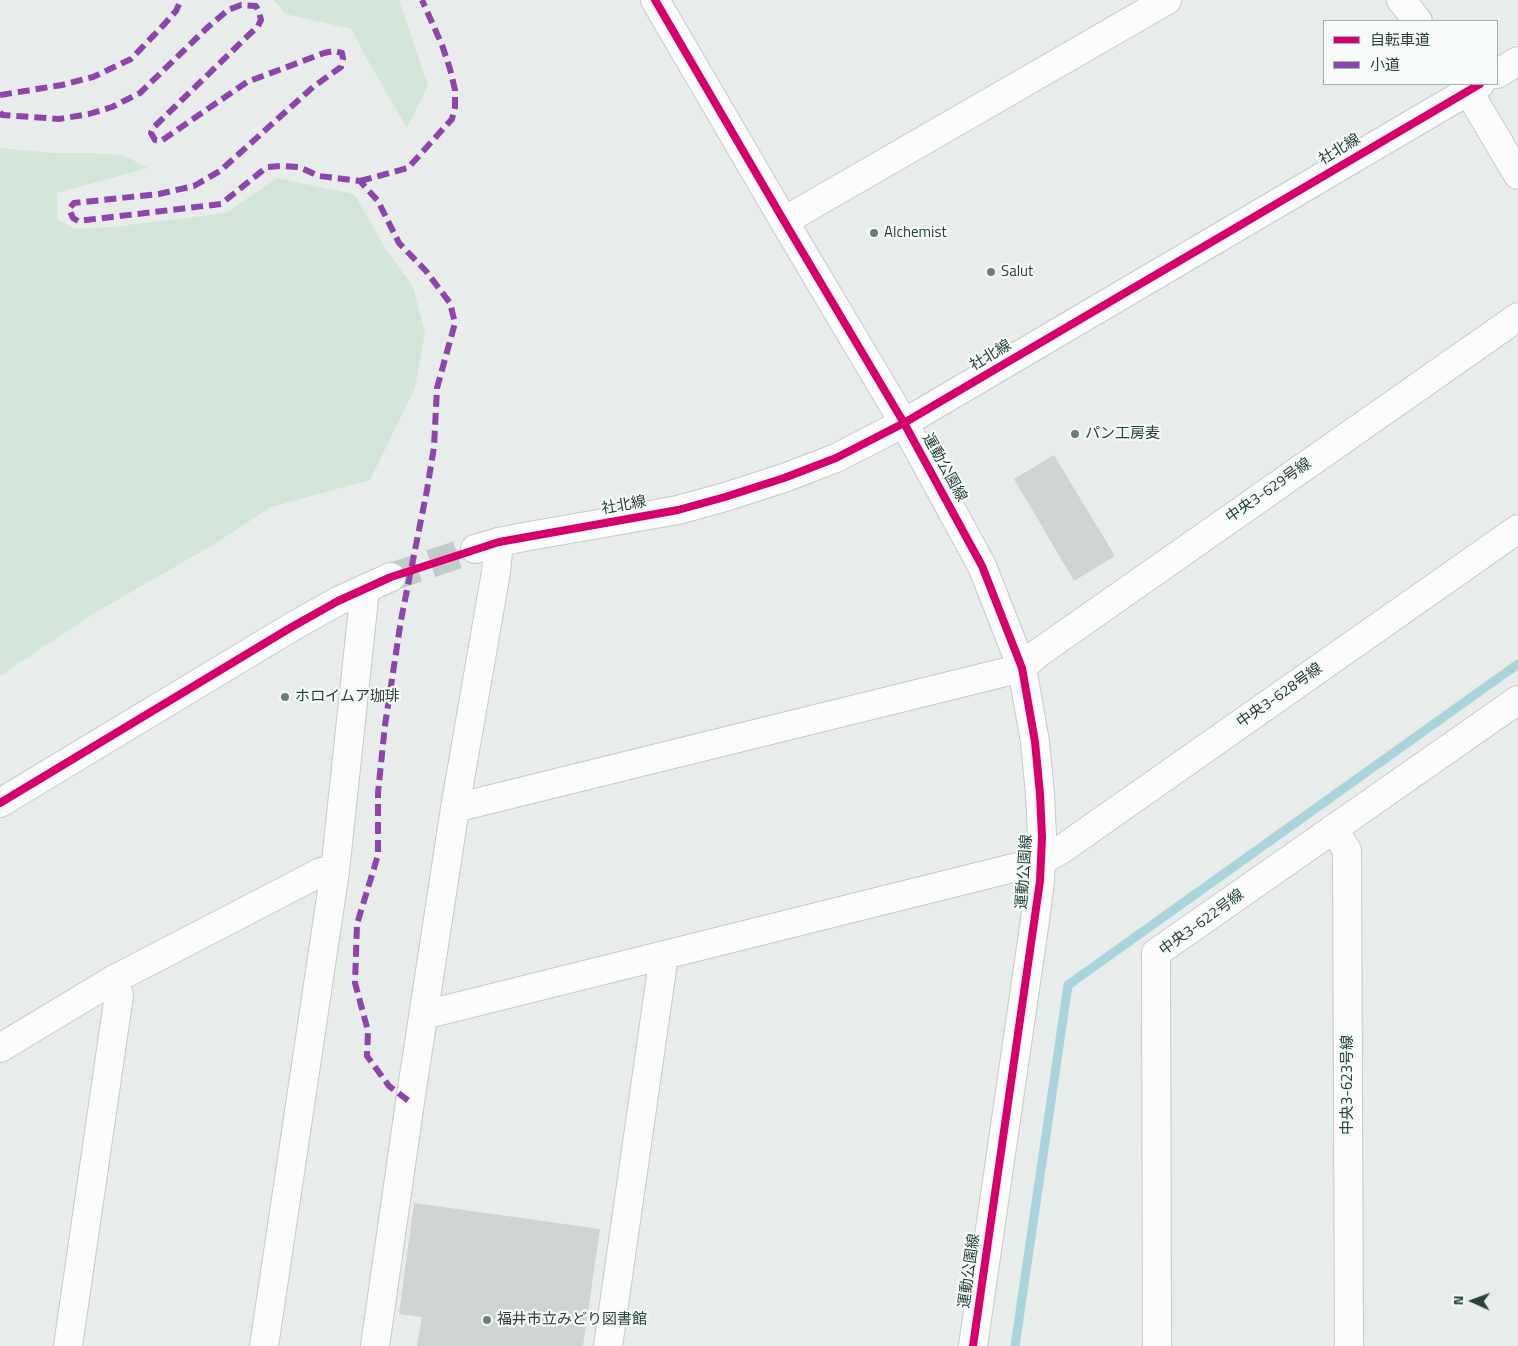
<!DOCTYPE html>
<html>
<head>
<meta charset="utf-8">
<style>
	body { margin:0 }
	#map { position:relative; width:1518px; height:1346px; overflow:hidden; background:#e8edeb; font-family:"Titillium Web","Noto Sans JP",sans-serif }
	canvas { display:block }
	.legend { position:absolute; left:1323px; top:20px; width:175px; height:65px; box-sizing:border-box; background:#f7fbf9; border:1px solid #a3b1ad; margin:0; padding:6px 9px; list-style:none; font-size:15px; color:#24423a }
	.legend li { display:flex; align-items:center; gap:10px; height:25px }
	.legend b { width:25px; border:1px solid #a3b1ad }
	.north { position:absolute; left:1448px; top:1276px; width:50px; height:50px; -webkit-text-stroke:4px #f7fbf9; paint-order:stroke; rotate:272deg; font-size:14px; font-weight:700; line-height:20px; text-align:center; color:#24423a }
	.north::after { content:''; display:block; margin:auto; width:18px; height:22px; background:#24423a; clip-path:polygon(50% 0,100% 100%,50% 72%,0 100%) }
</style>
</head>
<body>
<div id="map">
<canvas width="1518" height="1346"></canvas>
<ul class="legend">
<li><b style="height:6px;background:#d6006c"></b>自転車道</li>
<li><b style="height:6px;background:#8e44ad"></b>小道</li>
</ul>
<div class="north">N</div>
</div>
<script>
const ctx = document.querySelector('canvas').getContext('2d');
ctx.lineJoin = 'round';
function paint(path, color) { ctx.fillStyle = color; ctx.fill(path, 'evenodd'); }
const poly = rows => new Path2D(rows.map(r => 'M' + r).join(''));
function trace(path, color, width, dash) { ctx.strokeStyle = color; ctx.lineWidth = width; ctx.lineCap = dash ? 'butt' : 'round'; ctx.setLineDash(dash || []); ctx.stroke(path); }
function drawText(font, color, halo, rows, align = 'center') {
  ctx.font = font + ' "Titillium Web","Noto Sans JP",sans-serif'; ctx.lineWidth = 4.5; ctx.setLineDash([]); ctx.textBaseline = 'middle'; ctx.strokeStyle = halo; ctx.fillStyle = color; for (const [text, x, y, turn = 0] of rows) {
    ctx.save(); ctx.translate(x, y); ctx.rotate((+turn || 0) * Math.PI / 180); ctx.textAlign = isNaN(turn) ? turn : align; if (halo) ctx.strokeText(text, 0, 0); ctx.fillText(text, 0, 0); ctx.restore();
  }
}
const green = poly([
	[274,0,399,0,428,86,407,128,364,54,352,29,285,14],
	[0,148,53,153,93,153,123,155,148,168,57,193,57,219,75,229,111,227,226,213,277,178,354,194,386,249,413,287,425,332,415,388,370,480,271,507,213,545,98,611,0,676]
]);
const stream = poly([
	[1015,1346,1068,985,1518,664]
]);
const building = poly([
	[1054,455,1115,556,1074,581,1014,479],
	[414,1203,600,1229,583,1346,417,1346,422,1317,399,1314]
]);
const tertiaryTunnel = poly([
	[391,577,475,549]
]);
const minor = poly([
	[655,0,784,221,904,423],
	[1401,0,1418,21],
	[1464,84,1518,175],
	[784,221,1167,0],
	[455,808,1022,668,1037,654,1518,317],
	[1333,829,1347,850,1349,1346],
	[424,1015,1041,861,1062,849,1518,529],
	[0,1048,113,980,321,872,335,871],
	[68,1346,119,995,113,980],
	[264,1346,335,871,365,589],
	[375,1346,410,1102,455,808,496,572,499,542],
	[608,1346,664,955],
	[1157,1346,1156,953,1518,700]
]);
const tertiary = poly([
	[1497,74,1518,61],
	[904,423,982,566,1022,668,1035,742,1040,794,1042,837,1040,881,1035,920,973,1346],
	[475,549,499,542,524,537,678,510,725,497,784,478,836,458,904,423,1480,84],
	[0,803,290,628,338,601,391,577]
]);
const quiet = poly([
	[0,95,62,85,93,77,131,59,159,30,176,11,181,0],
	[0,112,2,115,59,119,89,114,112,107,140,93,208,27,228,10,241,5,256,6,259,12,261,20,258,26,153,128,151,133,155,140,161,141,247,82,324,53,334,51,342,53,343,59,341,67,313,87,220,171,194,186,159,194,74,203,69,209,73,218,78,221,221,204,267,167,281,166,299,167,319,176,360,181,378,201,399,243,426,271,450,303,455,323,437,388,434,447,427,490,401,620,385,725,378,793,378,855,357,924,355,983,368,1031,367,1056,389,1086,410,1102],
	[360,181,408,168,452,119,455,107,455,90,450,69,442,45,422,0]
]);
const cycleway = poly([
	[655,0,784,221,904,423,982,566,1022,668,1035,742,1040,794,1042,837,1040,881,973,1346],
	[0,803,290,628,338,601,391,577,499,542,678,510,725,497,784,478,836,458,904,423,1480,84]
]);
const markers = [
	[874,233,5,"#697e78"],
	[991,272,5,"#697e78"],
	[1075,434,5,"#697e78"],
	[285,697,5,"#697e78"],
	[487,1320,5,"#697e78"]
];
const streetNames = [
	["社北線",1340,150,-31],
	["社北線",991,356,-31],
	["運動公園線",944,468,61],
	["中央3-629号線",1269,491,-35],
	["社北線",624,506,-10],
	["中央3-628号線",1280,696,-35],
	["運動公園線",1025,872,-86],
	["中央3-622号線",1202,923,-36],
	["中央3-623号線",1348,1085,-90],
	["運動公園線",970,1271,-82]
];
const poiNames = [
	["Alchemist",884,233],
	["Salut",1001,272],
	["パン工房麦",1085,434],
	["ホロイムア珈琲",295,697],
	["福井市立みどり図書館",497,1320]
];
paint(green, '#d1e6d8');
trace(stream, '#a9d4db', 9);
paint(building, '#cfd4d2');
trace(tertiaryTunnel, '#c1cbc8', 28, [28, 14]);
trace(minor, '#c5cac8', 30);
trace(tertiary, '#c5cac8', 30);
trace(minor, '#fcfcfc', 28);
trace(tertiary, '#fcfcfc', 28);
trace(quiet, '#8e44ad', 6, [12, 6]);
trace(cycleway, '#d6006c', 8);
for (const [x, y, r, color] of markers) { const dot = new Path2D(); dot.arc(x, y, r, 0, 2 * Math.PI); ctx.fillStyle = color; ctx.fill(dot); trace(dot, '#f7fbf9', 2); }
drawText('15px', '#24423a', '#f7fbf9', streetNames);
drawText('15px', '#24423a', '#f7fbf9', poiNames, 'left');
</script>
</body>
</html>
